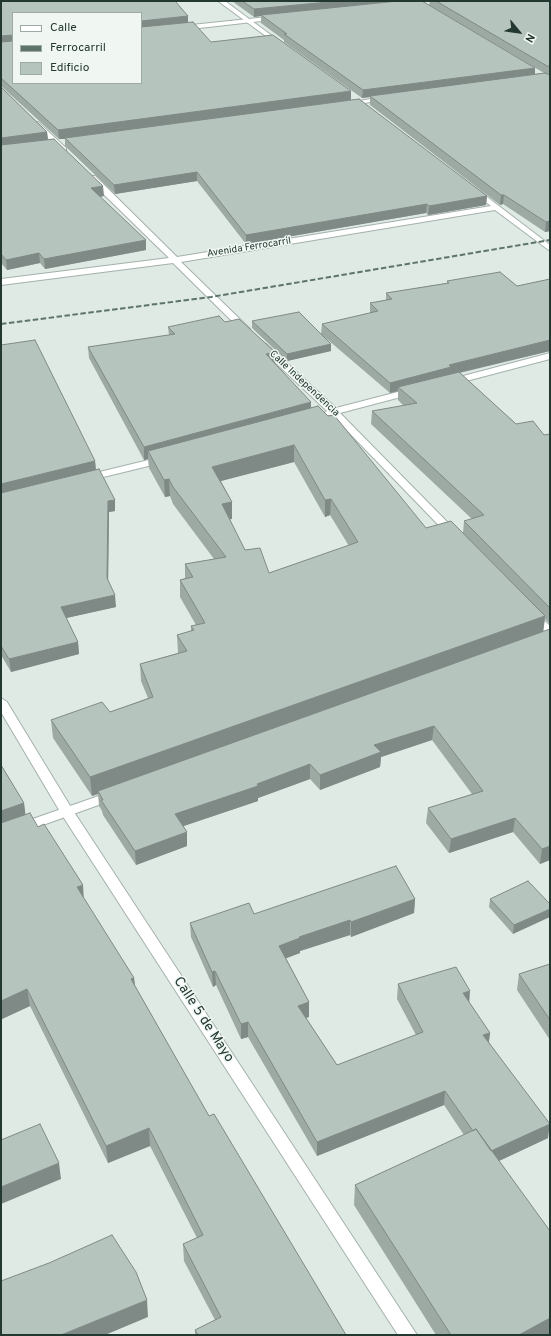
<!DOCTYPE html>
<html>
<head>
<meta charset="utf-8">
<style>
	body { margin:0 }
	#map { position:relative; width:551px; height:1336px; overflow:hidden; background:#e0eae5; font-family:Overpass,sans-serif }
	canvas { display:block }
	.frame { position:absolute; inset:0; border:2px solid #233831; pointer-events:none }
	.legend { position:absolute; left:12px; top:12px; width:130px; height:72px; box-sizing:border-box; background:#f0f7f3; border:1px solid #9eaba5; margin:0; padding:5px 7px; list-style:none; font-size:12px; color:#233831 }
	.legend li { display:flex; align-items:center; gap:8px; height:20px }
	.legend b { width:20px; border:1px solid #9eaba5 }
	.north { position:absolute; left:499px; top:12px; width:40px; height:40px; -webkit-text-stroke:3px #f0f7f3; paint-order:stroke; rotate:119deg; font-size:11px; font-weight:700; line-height:16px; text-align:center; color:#233831 }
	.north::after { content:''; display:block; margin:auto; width:14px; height:18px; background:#233831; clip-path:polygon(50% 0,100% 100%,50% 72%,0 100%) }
</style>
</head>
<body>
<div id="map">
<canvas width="551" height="1336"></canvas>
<div class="frame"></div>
<ul class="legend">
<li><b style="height:5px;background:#fff"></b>Calle</li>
<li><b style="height:5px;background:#5d746c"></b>Ferrocarril</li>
<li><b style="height:11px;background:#b6c4be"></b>Edificio</li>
</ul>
<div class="north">N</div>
</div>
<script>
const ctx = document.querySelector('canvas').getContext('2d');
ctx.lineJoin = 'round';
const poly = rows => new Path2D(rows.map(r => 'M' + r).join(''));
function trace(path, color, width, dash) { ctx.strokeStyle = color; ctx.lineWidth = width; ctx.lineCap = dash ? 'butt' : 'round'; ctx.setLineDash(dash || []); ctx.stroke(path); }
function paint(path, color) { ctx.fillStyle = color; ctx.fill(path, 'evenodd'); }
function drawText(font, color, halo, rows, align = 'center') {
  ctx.font = font + ' Overpass,sans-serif'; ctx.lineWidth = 3; ctx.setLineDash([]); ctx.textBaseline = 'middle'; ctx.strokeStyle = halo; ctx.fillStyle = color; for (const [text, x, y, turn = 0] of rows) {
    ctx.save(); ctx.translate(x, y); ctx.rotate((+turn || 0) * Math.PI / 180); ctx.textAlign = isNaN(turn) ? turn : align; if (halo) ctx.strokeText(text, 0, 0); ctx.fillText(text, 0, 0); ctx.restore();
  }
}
const minor = poly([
	[218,1,225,1,283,44,278,45,218,1],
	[386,96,389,98,388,99,347,106,344,104,386,96],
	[34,122,38,122,66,148,66,152,60,152,34,124,34,122],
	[89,176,95,176,177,257,491,206,471,191,471,187,474,187,550,245,550,251,495,210,181,262,250,329,250,333,247,334,244,333,173,263,1,285,1,279,169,258,89,180,89,176],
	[263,343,266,344,336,408,413,388,416,389,416,393,340,413,459,534,460,536,459,538,451,538,332,415,326,415,324,413,327,411,260,348,260,344,263,343],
	[550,353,550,359,451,385,446,382,448,380,550,353],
	[165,456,169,457,170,459,169,461,87,481,82,478,83,476,165,456],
	[533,613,537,614,550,626,550,637,546,635,527,616,533,613],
	[1,698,7,702,72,809,417,1335,398,1335,62,815,1,712,1,698]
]);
const tertiary = poly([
	[277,16,279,17,279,19,182,30,179,28,182,26,277,16],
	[113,791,118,792,120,795,118,798,1,840,1,830,113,791]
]);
const rail = poly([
	[1,324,211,297,550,240]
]);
const wall = poly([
	[1,1,188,16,188,22,211,42,351,100,487,196,486,205,428,215,426,213,246,244,197,181,115,194,65,146,65,139,59,139,1,86],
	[232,1,422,1,535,74,544,73,429,5,430,1,550,1,550,74,547,74,550,75,550,231,545,232,503,204,500,205,370,105,370,97,362,98,284,42,284,40,261,23,261,16,254,17],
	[1,87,47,132,48,139,104,196,100,197,146,250,45,269,40,263,7,270,1,263],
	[550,279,550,351,460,373,516,424,544,435,550,434,550,624,545,619,543,631,550,860,540,864,513,832,449,853,426,823,428,808,472,794,432,740,381,757,380,767,320,790,310,779,258,798,258,801,183,826,187,832,187,846,136,865,103,815,102,811,99,806,98,794,92,796,53,738,51,720,110,712,148,698,141,681,140,664,178,653,177,635,191,631,191,626,196,625,180,597,180,580,185,578,185,564,214,559,173,504,170,496,165,497,149,468,148,459,144,460,89,358,88,347,169,335,168,327,225,322,275,363,311,407,426,528,463,533,464,521,472,519,371,424,372,411,404,406,398,400,398,391,390,393,321,334,322,324,370,313,370,303,386,300,386,293,447,283,447,281,517,286],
	[294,462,325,517,330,515,349,546,269,573,245,550,229,519,232,519,232,502,221,481],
	[252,321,331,344,331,351,287,361,252,328],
	[1,345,95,461,96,469,115,500,115,511,109,512,108,581,116,607,66,618,78,642,79,654,11,672,1,655],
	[1,765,24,803,25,815,38,827,134,978,135,986,209,1116,346,1335,195,1335,195,1330,215,1320,184,1261,183,1244,197,1238,150,1146,108,1163,30,1006,2,1019,1,1017],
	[415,899,414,913,351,937,350,935,300,951,300,953,286,958,309,1002,309,1017,306,1018,337,1065,416,1035,397,999,398,984,469,1002,490,1033,489,1042,548,1138,499,1161,550,1335,436,1335,354,1205,355,1185,464,1135,444,1105,317,1156,248,1037,241,1039,216,985,213,987,191,937,190,923,254,914],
	[490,899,550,904,513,934,489,907],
	[550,964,550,1040,517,990,519,974]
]);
const shadedWall = poly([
	[339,1,412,1,261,15,261,16,254,17,254,9],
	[188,16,188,24,141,28,141,21],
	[13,35,13,43,1,44,1,36],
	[535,68,535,76,370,96,370,97,362,98,363,90],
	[351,91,351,100,65,138,65,139,59,139,58,130],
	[47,132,48,141,1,147,1,138],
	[197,172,197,181,115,194,114,185],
	[103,186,104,196,92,198,91,188],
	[501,195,504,195,503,204,500,205],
	[487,196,486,205,428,215,429,206],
	[427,204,426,213,246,244,246,235],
	[550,221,550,231,545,232,546,222],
	[146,240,146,250,45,269,44,259],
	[39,253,40,263,7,270,6,260],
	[550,340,550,351,398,387,398,391,390,393,390,383,449,365],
	[331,344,331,351,287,361,287,354],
	[275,352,275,364,266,354],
	[311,402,311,414,148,451,148,459,144,460,144,447],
	[294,445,294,462,213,483,212,467],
	[95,461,96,472,1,495,1,484],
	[169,479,170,496,165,497,164,480],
	[331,499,330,515,325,517,325,500],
	[115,500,115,511,109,512,108,590,107,578,108,501],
	[232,502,232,519,222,521,222,504],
	[115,595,116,607,62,619,61,607],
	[545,616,543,634,98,791,98,794,92,796,90,777],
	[78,642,79,654,11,672,9,659],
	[434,726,432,740,381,757,380,767,320,790,320,775,374,745],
	[310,764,310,779,258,798,258,801,175,829,175,814],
	[24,803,26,819,1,829,1,811],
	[515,818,513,832,449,853,451,839],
	[187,832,187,846,136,865,135,851],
	[550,846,550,860,540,864,542,849],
	[83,885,84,902,77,887],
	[415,899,414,913,351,937,351,922],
	[550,909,550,917,513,934,514,925],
	[350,920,350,935,300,951,300,953,279,961,279,946,299,937],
	[215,971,216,985,213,987,212,972],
	[134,978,136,995,131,979],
	[27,989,30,1006,2,1019,1,1011,1,1001],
	[470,991,469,1006,463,993],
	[309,1002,309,1017,298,1020,298,1006],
	[248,1022,248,1037,241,1039,241,1024],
	[490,1033,488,1047,483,1035],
	[445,1091,444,1105,317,1156,317,1142],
	[550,1124,548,1138,486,1167,488,1152],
	[149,1128,150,1146,108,1163,106,1146],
	[59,1163,61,1179,1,1204,1,1187],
	[147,1300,148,1317,105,1335,61,1335],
	[550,1318,550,1335,519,1335]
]);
const building = poly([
	[1,1,175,1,188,16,141,21,141,13,13,13,13,35,1,36,1,1],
	[242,1,339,1,254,9,242,1],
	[398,1,422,1,535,68,363,90,284,34,287,34,261,15,398,1],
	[436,1,550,1,550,66,547,66,436,1],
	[193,22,211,42,273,35,351,91,58,130,1,78,1,42,13,41,13,83,141,83,141,27,193,22],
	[545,73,550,75,550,221,546,222,504,195,501,195,370,96,545,73],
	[1,87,47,132,1,138,1,87],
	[359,99,487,196,429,206,427,204,246,235,197,172,114,185,65,138,359,99],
	[54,139,103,186,91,188,146,240,44,259,39,253,6,260,1,254,1,145,54,139],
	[500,272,517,286,550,279,550,340,449,365,451,367,390,383,322,324,378,311,370,303,392,299,386,293,449,283,447,281,500,272],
	[299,312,331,344,287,354,252,321,299,312],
	[219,316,225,322,239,319,275,352,266,354,311,402,144,447,88,347,175,334,168,327,219,316],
	[35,340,95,461,1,484,1,345,35,340],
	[459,372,516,424,533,421,544,435,550,434,550,608,464,521,484,515,372,411,417,403,398,387,459,372],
	[318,406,328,416,334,415,426,528,451,521,545,616,90,777,51,720,102,702,110,712,153,697,140,664,187,651,177,635,194,630,191,626,205,623,180,580,193,577,185,564,226,557,173,487,169,479,164,480,148,451,318,406],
	[294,445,325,500,331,499,358,542,269,573,260,548,245,550,222,504,232,502,212,467,294,445],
	[99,469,115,500,108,501,107,578,115,595,61,607,78,642,9,659,1,646,1,493,99,469],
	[550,629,550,846,542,849,515,818,451,839,428,808,483,791,434,726,374,745,381,752,320,775,310,764,257,784,258,786,175,814,187,832,135,851,101,800,103,800,98,791,550,629],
	[1,765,24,803,1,811,1,765],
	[30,813,38,827,44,824,83,885,77,887,134,978,131,979,209,1116,214,1114,346,1335,198,1335,195,1330,221,1317,183,1244,203,1235,149,1128,106,1146,27,989,1,1001,1,823,30,813],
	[396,866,415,899,351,922,350,920,299,937,300,938,279,946,309,1002,298,1006,337,1065,423,1032,398,984,456,967,470,991,463,993,490,1033,483,1035,550,1124,491,1151,476,1129,473,1131,445,1091,317,1142,248,1022,241,1024,215,971,212,972,190,923,249,903,254,914,396,866],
	[528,881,550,904,550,909,514,925,490,899,528,881],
	[550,964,550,1020,519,974,550,964],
	[40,1124,59,1163,1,1187,1,1140,40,1124],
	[476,1129,550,1231,550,1318,519,1335,451,1335,355,1185,476,1129],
	[112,1235,136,1272,147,1300,61,1335,1,1335,1,1281,49,1263,112,1235]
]);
const farStreetnames = [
	["Avenida Ferrocarril",249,248,-9],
	["Calle Independencia",304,384,43]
];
const nearStreetnames = [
	["Calle 5 de Mayo",203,1020,57]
];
trace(minor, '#a4b1ab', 2);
trace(tertiary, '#a4b1ab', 2);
paint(minor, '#fff');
paint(tertiary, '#fff');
trace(rail, '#5d746c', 2, [5.5, 2.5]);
paint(wall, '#9da9a3');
paint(shadedWall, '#7f8985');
paint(building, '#b6c4be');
trace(building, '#7f8985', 1);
drawText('10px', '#233831', '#f0f7f3', farStreetnames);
drawText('14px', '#233831', '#f0f7f3', nearStreetnames);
</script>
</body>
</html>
